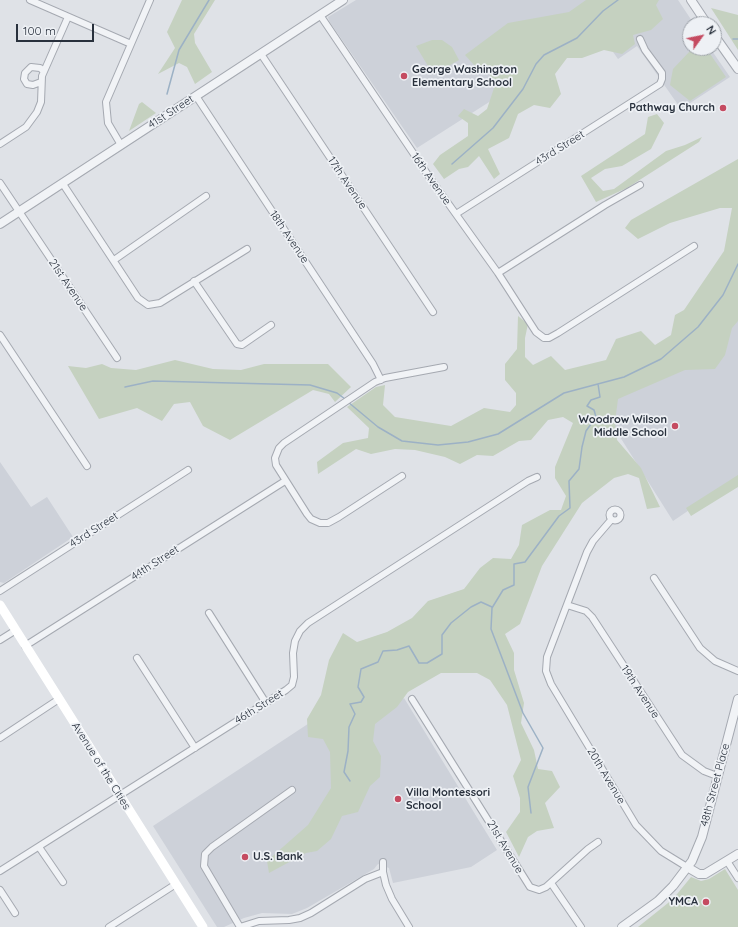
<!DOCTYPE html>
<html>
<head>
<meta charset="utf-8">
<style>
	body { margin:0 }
	#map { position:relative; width:738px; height:927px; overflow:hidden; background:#dfe2e7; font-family:Quicksand,sans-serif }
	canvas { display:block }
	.north { position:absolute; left:682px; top:16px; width:40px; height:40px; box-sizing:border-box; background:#eef1f5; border:1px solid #9fa4ab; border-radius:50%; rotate:57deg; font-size:11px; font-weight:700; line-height:16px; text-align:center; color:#29313d }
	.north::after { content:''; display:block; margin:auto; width:14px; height:18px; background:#c54b61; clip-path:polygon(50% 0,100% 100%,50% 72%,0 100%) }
	.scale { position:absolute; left:16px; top:24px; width:78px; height:18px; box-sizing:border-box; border:2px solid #29313d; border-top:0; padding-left:5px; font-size:12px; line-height:14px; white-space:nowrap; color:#29313d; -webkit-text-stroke:3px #eef1f5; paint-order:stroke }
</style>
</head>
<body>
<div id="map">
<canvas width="738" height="927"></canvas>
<div class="north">N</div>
<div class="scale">100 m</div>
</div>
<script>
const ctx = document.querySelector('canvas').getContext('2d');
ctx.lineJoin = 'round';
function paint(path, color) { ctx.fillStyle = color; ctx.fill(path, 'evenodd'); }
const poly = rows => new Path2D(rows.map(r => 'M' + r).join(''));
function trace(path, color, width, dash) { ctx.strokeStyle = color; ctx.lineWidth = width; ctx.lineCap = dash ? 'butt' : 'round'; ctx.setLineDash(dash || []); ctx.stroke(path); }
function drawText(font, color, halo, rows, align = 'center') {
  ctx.font = font + ' Quicksand,sans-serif'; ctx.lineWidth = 3.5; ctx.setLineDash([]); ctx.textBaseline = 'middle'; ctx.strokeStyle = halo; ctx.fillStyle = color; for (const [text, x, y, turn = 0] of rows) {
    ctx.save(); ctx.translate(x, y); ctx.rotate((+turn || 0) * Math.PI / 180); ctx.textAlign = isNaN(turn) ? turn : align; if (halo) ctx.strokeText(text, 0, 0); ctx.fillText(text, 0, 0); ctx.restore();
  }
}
const built = poly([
	[356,0,678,0,694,24,690,24,690,48,710,48,730,77,681,109,637,46,618,59,599,32,417,148,329,21,328,17],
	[738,296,738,477,673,521,591,391],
	[0,462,31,507,47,497,73,537,4,583,0,582],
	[404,698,497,850,471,867,393,883,389,868,378,864,374,869,307,908,292,914,262,913,244,918,224,927,217,927,153,826,323,714,337,736]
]);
const green = poly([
	[182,0,215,0,194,34,195,43,212,72,195,84,187,67,179,63,158,74,175,48,167,32],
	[586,0,659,0,656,5,663,19,651,30,633,35,635,44,622,54,604,50,582,58,567,58,555,74,561,94,550,108,534,105,518,114,509,138,488,149,500,174,494,179,479,156,468,167,459,169,444,179,433,164,440,155,468,136,468,123,458,116,464,109,478,116,487,109,495,85,488,71,474,65,465,55,508,23,569,12],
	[711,8,738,15,738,50],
	[432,40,442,40,452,47,459,60,436,73,431,71,416,46],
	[698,48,706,48,726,77,690,101,670,85,673,69,690,51],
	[142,102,156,113,129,131,139,104],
	[657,114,664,123,651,149,622,166,605,169,591,178,603,191,614,189,666,151,685,145,702,137,699,142,627,188,596,202,581,176,645,134,648,117],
	[738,159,738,321,732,328,725,355,715,369,685,370,618,399,615,422,617,440,641,468,660,507,647,509,639,478,628,474,614,478,582,503,542,566,520,624,505,634,514,653,514,670,524,703,521,723,534,750,538,769,552,771,560,787,545,803,554,828,537,831,528,837,519,857,506,832,520,812,520,798,513,776,521,760,507,705,490,680,477,673,441,673,408,692,397,707,375,724,373,741,381,756,380,777,370,786,358,812,342,816,331,839,317,851,306,853,269,873,267,861,308,825,331,788,330,752,323,739,308,737,307,719,321,695,329,660,343,633,357,642,387,632,412,618,428,601,464,589,480,568,493,558,511,559,519,545,522,525,550,510,561,510,566,496,555,478,555,467,573,423,563,417,548,420,531,440,519,441,493,456,477,455,460,464,445,457,415,450,395,449,371,454,356,449,318,474,317,462,343,443,368,438,369,428,347,407,376,387,385,385,383,405,395,417,451,426,484,408,510,412,516,405,516,393,505,380,505,364,517,349,518,316,528,324,525,338,525,357,533,365,551,356,565,370,606,360,616,339,641,331,655,345,671,335,675,315,684,310,724,251,732,208,720,208,670,223,638,239,625,228,631,220,645,212],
	[175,360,213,369,241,370,264,364,328,364,351,387,335,402,329,394,313,390,230,440,203,426,190,402,174,404,162,421,137,408,99,419,68,366,86,368,102,364,111,368,136,370],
	[738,475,738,487,691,516,686,508],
	[725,869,738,890,738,927,638,927,673,899,691,877,701,881,709,879]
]);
const stream = poly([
	[733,39,738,39],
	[167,94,179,50,209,0],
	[452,164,493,128,523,89,536,64,544,55,577,38,603,11,618,0],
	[125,387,153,381,310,385,337,393,345,399],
	[348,402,378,427,402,441,438,445,468,442,498,434,564,393,624,377,661,359,698,327,723,295,738,264],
	[350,781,344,772,348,751,349,727,355,714,350,704,361,702,364,697,358,687,361,669,378,662,383,651,397,650,409,646,419,663,427,663,442,654,442,635,451,623,471,607,481,602,492,607],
	[531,813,528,787,543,748,523,713,491,629,492,608,503,590,514,585,514,564,525,562,559,516,570,508,569,481,579,469,582,447,586,431,596,417,594,410,587,406,591,400,600,397,598,384]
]);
const minor = poly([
	[30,0,131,44],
	[320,15,430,178,498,273,536,332,544,338,549,338,558,333,694,246],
	[261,54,433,312],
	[41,82,33,85,27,84,24,79,25,73,31,67,40,68,44,71],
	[196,96,373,364,381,380],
	[0,144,26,127,37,112,41,102,42,76,68,17],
	[121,145,108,123,106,102,150,0],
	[0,183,117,358],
	[63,184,138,298,148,305,160,303,247,249],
	[456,214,660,84,662,79,662,73,645,50,640,39],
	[114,260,206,196],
	[498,273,605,205,640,185],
	[194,281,237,344,242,345,271,325],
	[0,335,87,466],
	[402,476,339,517,328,523,320,523,311,519,307,514,276,465,275,458,279,448,284,443,375,382,385,378,444,367],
	'609.5 515a5.5 5.5 0 1 1 11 0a5.5 5.5 0 1 1-11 0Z',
	[611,520,593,541,587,552,547,657,546,671,551,684,636,825,661,851,687,867],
	[654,578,700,648,715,661,738,671],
	[0,591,188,470],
	[567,605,586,611,592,617,682,755,704,771,717,776],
	[209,613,266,703],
	[0,640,16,630],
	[25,646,285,481],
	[137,658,195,748],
	[412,699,530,887,539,890,546,887,588,849,598,842],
	[0,738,59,699],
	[39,847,63,882],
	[727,861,738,878],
	[383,862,383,872,386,885,392,899,409,927],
	[0,871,286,690,292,685,294,677,293,653,295,641,300,631,308,623,528,481,537,477],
	[551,883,581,927],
	[0,890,15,913],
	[109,927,176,884],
	[240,927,204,866,205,854,212,847,292,790],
	[240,927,259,921,289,920,300,918,311,913,365,879,383,872]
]);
const tertiary = poly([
	[691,0,707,24],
	[714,35,738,69],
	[0,224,343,0],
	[687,867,699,874,705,874,738,854],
	[622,927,658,901,673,886,692,861,702,837,738,699]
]);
const secondary = poly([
	[0,605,203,927]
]);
const markers = [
	[404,76,4,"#c54b61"],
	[723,108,4,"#c54b61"],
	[675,426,4,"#c54b61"],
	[398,799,4,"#c54b61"],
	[245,857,4,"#c54b61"],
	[706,902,4,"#c54b61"]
];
const poiNames = [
	["George Washington",412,70],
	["Elementary School",412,83],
	["Pathway Church",715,108,"right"],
	["Woodrow Wilson",667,420,"right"],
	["Middle School",667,433,"right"],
	["Villa Montessori",406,793],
	["School",406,806],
	["U.S. Bank",253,857],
	["YMCA",698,902,"right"]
];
const streetNames = [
	["41st Street",171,112,-33],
	["43rd Street",560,148,-32],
	["16th Avenue",431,179,55],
	["17th Avenue",347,183,56],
	["18th Avenue",289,237,56],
	["21st Avenue",68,285,56],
	["43rd Street",94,530,-33],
	["44th Street",155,563,-33],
	["19th Avenue",640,692,57],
	["46th Street",259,707,-32],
	["Avenue of the Cities",101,766,58],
	["20th Avenue",606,776,59],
	["48th Street Place",715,785,-75],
	["21st Avenue",505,847,59]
];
paint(built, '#cdd1d9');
paint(green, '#c5d1c0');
trace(stream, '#9cb1c5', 1.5);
trace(minor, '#a5a9b1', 8);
trace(tertiary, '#a5a9b1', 10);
trace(minor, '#f1f3f6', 6);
trace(tertiary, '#f1f3f6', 8);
trace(secondary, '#fff', 9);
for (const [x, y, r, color] of markers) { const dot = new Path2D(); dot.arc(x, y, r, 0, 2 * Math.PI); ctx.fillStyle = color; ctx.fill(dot); trace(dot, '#eef1f5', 1.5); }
drawText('bold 11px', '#29313d', '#eef1f5', poiNames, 'left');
drawText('11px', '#29313d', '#eef1f5', streetNames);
</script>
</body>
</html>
